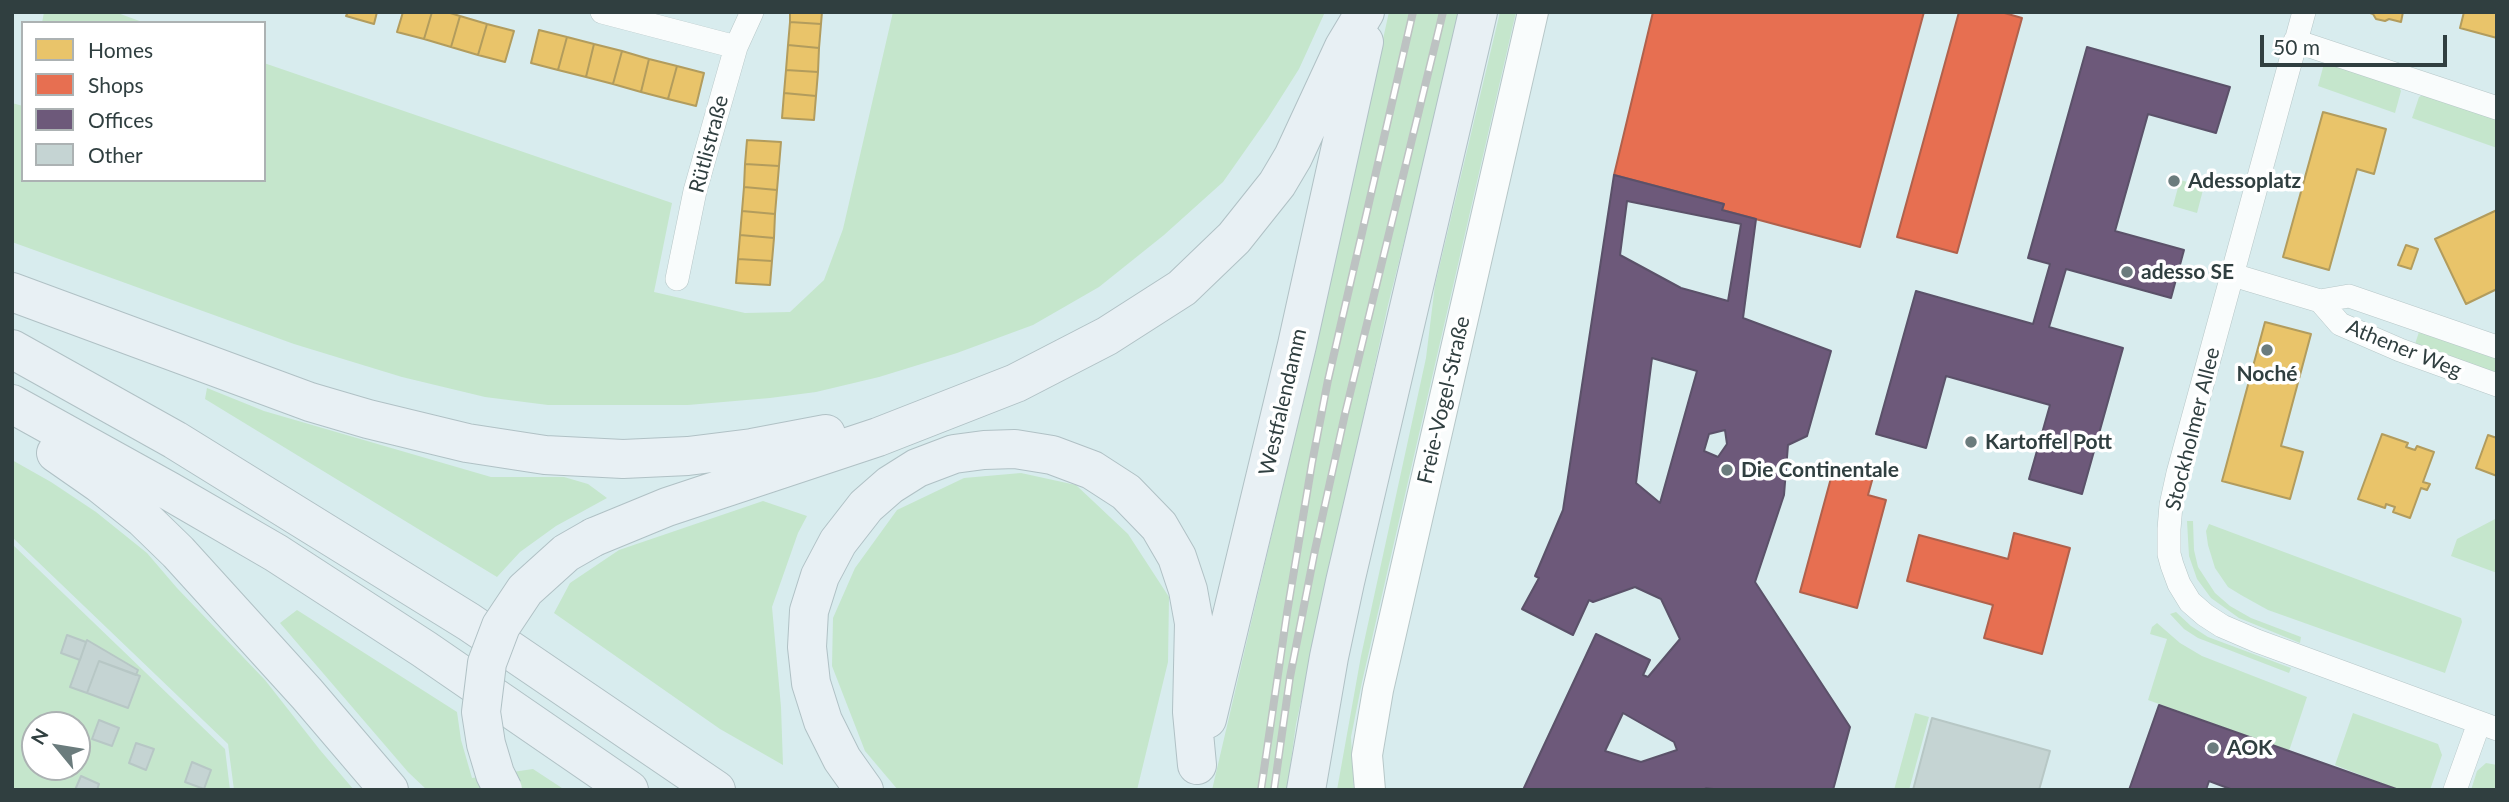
<!DOCTYPE html>
<html>
<head>
<meta charset="utf-8">
<style>
	body { margin:0 }
	#map { position:relative; width:2509px; height:802px; overflow:hidden; background:#d8ecee; font-family:Lato,sans-serif }
	canvas { display:block }
	.frame { position:absolute; inset:0; border:14px solid #303f40; pointer-events:none }
	.legend { position:absolute; left:21px; top:21px; width:245px; height:161px; box-sizing:border-box; background:#fff; border:2px solid #acb2b3; margin:0; padding:9px 12px; list-style:none; font-size:21px; color:#303f40 }
	.legend li { display:flex; align-items:center; gap:14px; height:35px }
	.legend b { width:35px; border:2px solid #acb2b3 }
	.north { position:absolute; left:21px; top:711px; width:70px; height:70px; box-sizing:border-box; background:#fff; border:2px solid #acb2b3; border-radius:50%; rotate:300deg; font-size:19px; font-weight:700; line-height:28px; text-align:center; color:#303f40 }
	.north::after { content:''; display:block; margin:auto; width:24px; height:32px; background:#6b7c7d; clip-path:polygon(50% 0,100% 100%,50% 72%,0 100%) }
	.scale { position:absolute; left:2260px; top:35px; width:187px; height:32px; box-sizing:border-box; border:4px solid #303f40; border-top:0; padding-left:9px; font-size:21px; line-height:24px; white-space:nowrap; color:#303f40; -webkit-text-stroke:5px #fff; paint-order:stroke }
</style>
</head>
<body>
<div id="map">
<canvas width="2509" height="802"></canvas>
<div class="frame"></div>
<ul class="legend">
<li><b style="height:19px;background:#e9c46a"></b>Homes</li>
<li><b style="height:19px;background:#e76f51"></b>Shops</li>
<li><b style="height:19px;background:#6d597a"></b>Offices</li>
<li><b style="height:19px;background:#c5d4d3"></b>Other</li>
</ul>
<div class="north">N</div>
<div class="scale">50 m</div>
</div>
<script>
const ctx = document.querySelector('canvas').getContext('2d');
ctx.lineJoin = 'round';
function paint(path, color) { ctx.fillStyle = color; ctx.fill(path, 'evenodd'); }
const poly = rows => new Path2D(rows.map(r => 'M' + r).join(''));
function trace(path, color, width, dash) { ctx.strokeStyle = color; ctx.lineWidth = width; ctx.lineCap = dash ? 'butt' : 'round'; ctx.setLineDash(dash || []); ctx.stroke(path); }
function drawText(font, color, halo, rows, align = 'center') {
  ctx.font = font + ' Lato,sans-serif'; ctx.lineWidth = 7; ctx.setLineDash([]); ctx.textBaseline = 'middle'; ctx.strokeStyle = halo; ctx.fillStyle = color; for (const [text, x, y, turn = 0] of rows) {
    ctx.save(); ctx.translate(x, y); ctx.rotate((+turn || 0) * Math.PI / 180); ctx.textAlign = isNaN(turn) ? turn : align; if (halo) ctx.strokeText(text, 0, 0); ctx.fillText(text, 0, 0); ctx.restore();
  }
}
const green = poly([
	[44,12,115,12,145,23,42,23],
	[893,12,1325,12,1299,69,1268,118,1223,182,1164,235,1099,287,1033,325,957,353,879,377,816,392,770,398,688,405,548,405,485,397,402,377,294,344,12,242,12,103,23,106,23,180,264,180,264,63,672,203,654,292,745,313,790,312,824,280,843,229],
	[1389,12,1462,12,1388,305,1296,724,1287,790,1212,790,1296,431],
	[1500,12,1516,12,1362,682,1351,737,1354,790,1337,790,1361,656,1426,358,1435,285],
	[2325,60,2398,85,2401,91,2395,113,2318,86],
	[2426,93,2497,118,2497,148,2412,118,2419,97],
	[2180,180,2204,186,2197,213,2173,206],
	[2420,329,2497,356,2497,377,2414,347],
	[207,388,264,411,491,477,564,477,588,484,607,498,556,526,520,552,497,577,205,399],
	[12,460,51,482,96,512,147,553,177,588,265,680,320,750,354,790,234,790,228,744,12,537],
	[1021,473,1076,485,1128,534,1169,597,1168,662,1137,790,898,790,865,751,832,666,833,618,855,568,897,510,964,478],
	[763,501,807,516,798,533,772,607,781,707,783,765,720,729,554,613,570,583,619,550],
	[2497,518,2497,573,2451,556,2457,539],
	[2187,521,2193,521,2194,550,2198,567,2215,593,2230,606,2251,618,2301,637,2300,643,2239,618,2211,598,2197,579,2189,556],
	[2209,524,2461,618,2462,622,2445,673,2268,610,2241,595,2228,587,2215,568,2208,545,2206,531],
	[12,544,225,749,230,790,12,790],
	[35,725,77,725,77,767,35,767],
	[297,610,457,712,461,740,472,778,533,769,565,790,427,790,408,772,280,623],
	[2176,612,2191,626,2208,637,2291,668,2289,673,2198,638,2184,629,2170,614],
	[2157,623,2180,643,2202,656,2307,697,2289,751,2148,700,2167,639,2150,634,2152,627],
	[1915,713,1929,717,1909,790,1894,790],
	[2353,713,2438,744,2442,755,2430,790,2399,790,2335,765],
	[2486,763,2497,765,2497,790,2471,790,2477,771]
]);
const homes = poly([
	[348,12,377,12,374,24,346,16,348,12],
	[403,12,432,12,424,39,397,32,403,12],
	[432,12,447,12,460,16,451,47,424,39,432,12],
	[790,12,822,12,821,24,790,22,790,12],
	[2367,12,2403,12,2401,22,2389,19,2385,21,2376,19,2373,14,2367,12],
	[2464,12,2497,12,2497,38,2460,28,2464,12],
	[460,16,487,24,478,55,451,47,460,16],
	[790,22,821,24,819,48,788,45,790,22],
	[487,24,514,31,505,62,478,55,487,24],
	[539,30,567,37,558,70,531,63,539,30],
	[567,37,594,44,586,77,558,70,567,37],
	[594,44,622,51,613,84,586,77,594,44],
	[788,45,819,48,818,72,786,70,788,45],
	[622,51,649,59,641,92,613,84,622,51],
	[649,59,677,66,668,99,641,92,649,59],
	[677,66,704,73,696,106,668,99,677,66],
	[786,70,818,72,816,96,784,93,786,70],
	[784,93,816,96,814,120,782,118,784,93],
	[2323,112,2386,129,2374,174,2357,169,2329,270,2283,257,2323,112],
	[747,140,781,142,779,166,745,164,747,140],
	[745,164,779,166,777,190,744,187,745,164],
	[744,187,777,190,775,214,742,211,744,187],
	[2497,210,2497,289,2466,304,2435,239,2497,210],
	[742,211,775,214,774,238,740,235,742,211],
	[740,235,774,238,772,261,738,259,740,235],
	[2406,245,2418,249,2411,269,2398,265,2406,245],
	[738,259,772,261,770,285,736,283,738,259],
	[2265,322,2311,334,2281,446,2303,452,2290,499,2222,481,2265,322],
	[2382,434,2408,443,2406,447,2415,450,2417,446,2434,452,2423,482,2430,484,2427,490,2421,488,2410,518,2393,512,2395,507,2386,504,2385,508,2358,499,2382,434],
	[2488,435,2497,438,2497,476,2476,468,2488,435]
]);
const shops = poly([
	[1653,12,1924,12,1860,247,1722,210,1724,204,1614,175,1653,12],
	[1959,12,2001,12,2022,18,1957,253,1897,237,1959,12],
	[1834,467,1873,477,1868,495,1886,500,1857,608,1800,592,1834,467],
	[2014,533,2070,548,2042,654,1984,638,1993,605,1907,581,1919,535,2008,559,2014,533]
]);
const offices = poly([
	[2087,47,2230,87,2216,133,2148,114,2115,231,2184,250,2171,298,2066,269,2049,327,2123,348,2082,494,2029,479,2050,405,1946,376,1926,448,1876,434,1916,291,2033,324,2050,264,2028,258,2087,47],
	[1614,175,1724,204,1722,210,1756,219,1743,318,1831,351,1807,436,1788,445,1784,495,1755,582,1850,727,1833,790,1720,790,1706,788,1703,790,1523,790,1596,634,1650,660,1643,675,1648,677,1680,639,1661,599,1635,587,1593,602,1589,600,1573,635,1522,609,1539,578,1535,576,1563,510,1614,175],
	[1627,201,1741,224,1728,301,1681,288,1620,255,1627,201],
	[1652,358,1697,371,1660,503,1636,483,1652,358],
	[1725,430,1727,444,1718,457,1704,451,1709,434,1725,430],
	[1623,713,1674,742,1677,750,1641,762,1605,751,1623,713],
	[2159,705,2289,751,2399,790,2233,790,2209,781,2206,790,2129,790,2159,705]
]);
const building = poly([
	[67,635,86,642,80,660,61,653,67,635],
	[87,640,138,670,136,675,99,661,87,693,70,687,87,640],
	[99,661,140,676,128,708,87,693,99,661],
	[1932,718,2050,751,2039,790,1913,790,1932,718],
	[99,720,119,728,112,746,92,739,99,720],
	[136,743,154,749,146,770,129,763,136,743],
	[192,762,211,770,204,789,185,782,192,762],
	[81,776,99,784,97,790,75,790,81,776]
]);
const minor = poly([
	[602,12,736,47],
	[2304,12,2178,473,2171,505,2169,529,2169,554,2172,565,2179,584,2190,602,2205,615,2222,626,2257,641,2497,729],
	[2295,41,2497,108],
	[2233,275,2320,301,2349,296,2497,347],
	[677,279,695,191,736,47,752,12],
	[2320,301,2340,324,2400,350,2497,385],
	[2455,790,2479,723]
]);
const tertiary = poly([
	[1370,790,1367,755,1378,690,1533,12]
]);
const trunk = poly([
	[12,292,310,402,368,419,467,443,545,455,623,459,688,456,752,448,826,434],
	[12,349,175,440,469,622,716,790],
	[12,404,169,491,276,553,424,649,629,790],
	[56,453,99,483,144,519,178,552,307,694,389,790],
	[594,537,667,507,878,437,1016,383,1107,336,1182,288,1234,238,1277,184,1293,157,1344,47,1365,12],
	[1207,719,1297,345,1364,42],
	[864,790,842,759,823,721,811,683,807,647,809,611,820,576,838,542,866,506,890,485,917,468,954,454,984,450,1015,449,1052,455,1092,470,1126,492,1159,526,1177,557,1188,590,1194,623,1192,712,1197,765],
	[1306,790,1329,657,1345,582,1478,12]
]);
const rail = poly([
	[1261,790,1287,613,1312,463,1328,380,1413,12],
	[1274,790,1290,677,1315,550,1345,414,1443,12]
]);
const trunkBridge = poly([
	[503,790,495,774,486,744,481,712,487,663,501,626,525,590,566,553,594,537]
]);
const markers = [
	[2174,181,7,"#6b7c7d"],
	[2127,272,7,"#6b7c7d"],
	[2267,350,7,"#6b7c7d"],
	[1971,442,7,"#6b7c7d"],
	[1727,470,7,"#6b7c7d"],
	[2213,748,7,"#6b7c7d"]
];
const streetNames = [
	["Rütlistraße",709,144,-75],
	["Athener Weg",2404,349,22],
	["Freie-Vogel-Straße",1444,400,-77],
	["Westfalendamm",1283,402,-77],
	["Stockholmer Allee",2193,429,-76]
];
const poiNames = [
	["Adessoplatz",2188,181],
	["adesso SE",2141,272],
	["Noché",2267,374,"center"],
	["Kartoffel Pott",1985,442],
	["Die Continentale",1741,470],
	["AOK",2227,748]
];
paint(green, '#c5e6cc');
paint(homes, '#e9c46a');
trace(homes, '#b29c5d', 2);
paint(shops, '#e76f51');
trace(shops, '#b0614c', 2);
paint(offices, '#6d597a');
trace(offices, '#5b5169', 2);
paint(building, '#c5d4d3');
trace(building, '#b7c7c5', 2);
trace(minor, '#b7c7c8', 24);
trace(tertiary, '#b7c7c8', 32);
trace(trunk, '#b0c1c5', 40);
trace(minor, '#f9fcfc', 23);
trace(tertiary, '#f9fcfc', 30);
trace(trunk, '#e8f0f4', 38);
trace(rail, '#bdc2c2', 8);
trace(rail, '#fff', 5, [16]);
trace(trunkBridge, '#b0c1c5', 40, []);
trace(trunkBridge, '#e8f0f4', 38);
for (const [x, y, r, color] of markers) { const dot = new Path2D(); dot.arc(x, y, r, 0, 2 * Math.PI); ctx.fillStyle = color; ctx.fill(dot); trace(dot, '#fff', 2.5); }
drawText('21px', '#303f40', '#fff', streetNames);
drawText('bold 21px', '#303f40', '#fff', poiNames, 'left');
</script>
</body>
</html>
